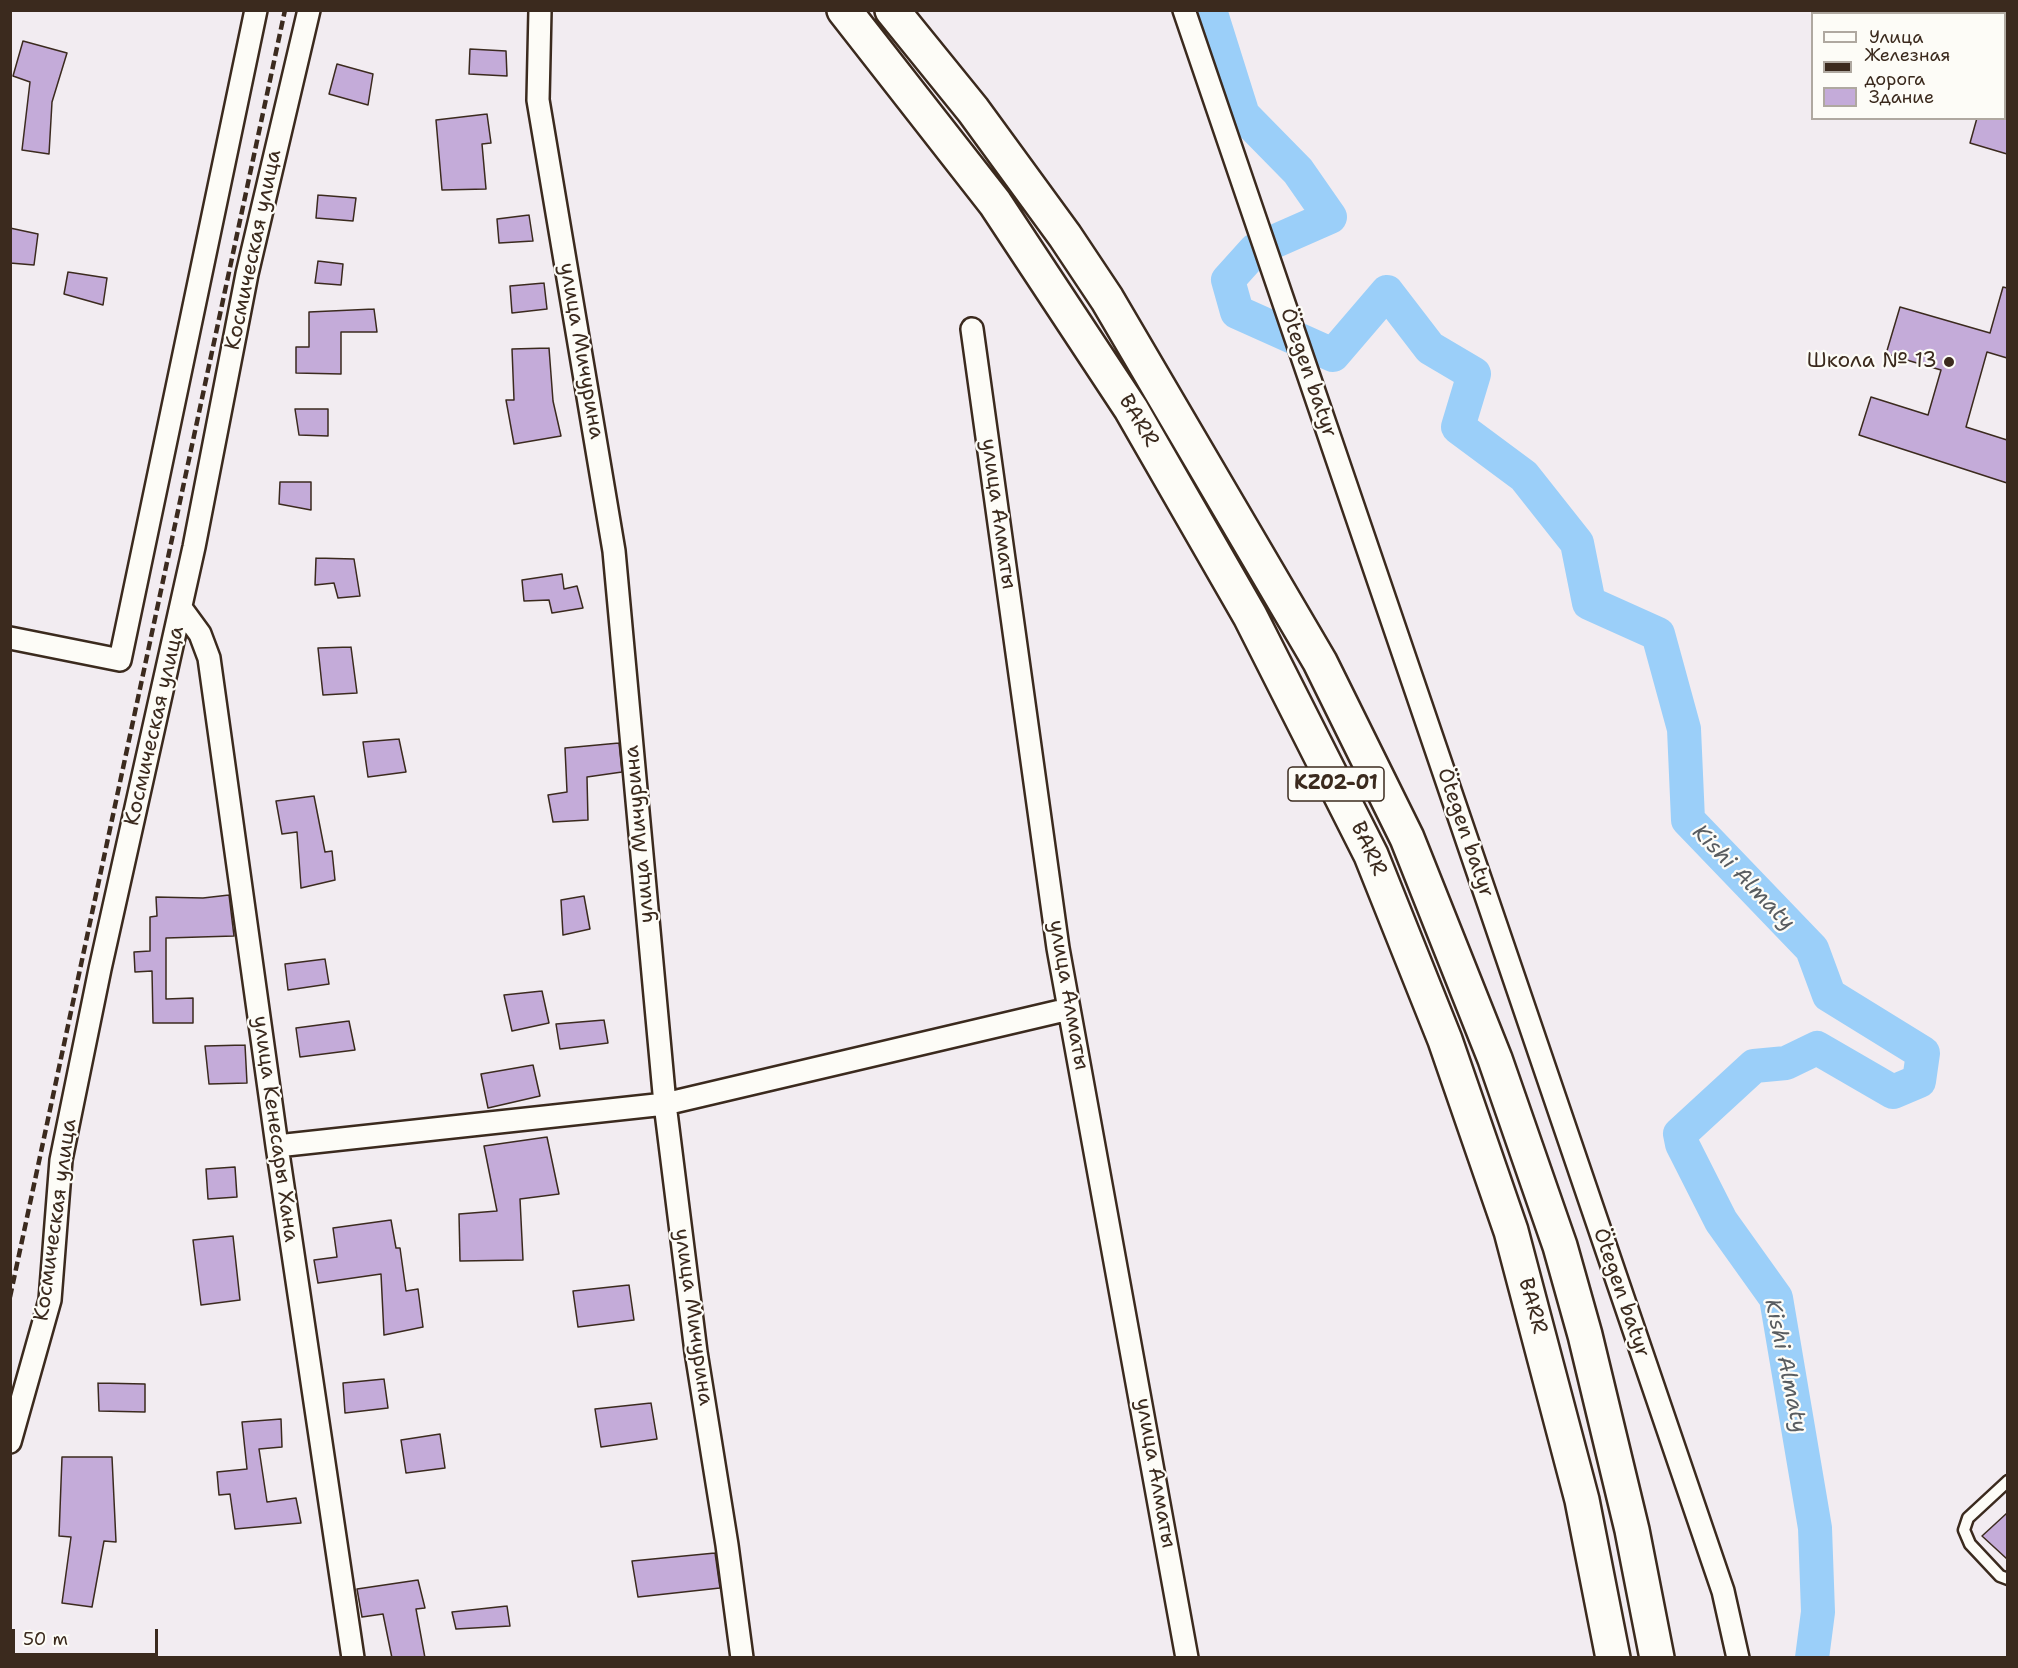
<!DOCTYPE html>
<html>
<head>
<meta charset="utf-8">
<style>
	body { margin:0 }
	#map { position:relative; width:2018px; height:1668px; overflow:hidden; background:#f2ecf1; font-family:"Shantell Sans",sans-serif }
	canvas { display:block }
	.frame { position:absolute; inset:0; border:12px solid #3b2a1e; pointer-events:none }
	.legend { position:absolute; left:1811px; top:12px; width:195px; height:108px; box-sizing:border-box; background:#fdfcf7; border:2px solid #afa8a0; margin:0; padding:8px 10px; list-style:none; font-size:18px; color:#3b2a1e }
	.legend li { display:flex; align-items:center; gap:12px; height:30px }
	.legend b { width:30px; border:2px solid #afa8a0 }
	.scale { position:absolute; left:12px; top:1629px; width:146px; height:27px; box-sizing:border-box; border:3px solid #3b2a1e; border-top:0; padding-left:8px; font-size:18px; line-height:21px; white-space:nowrap; color:#3b2a1e; -webkit-text-stroke:4px #fdfcf7; paint-order:stroke }
</style>
</head>
<body>
<div id="map">
<canvas width="2018" height="1668"></canvas>
<div class="frame"></div>
<ul class="legend">
<li><b style="height:8px;background:#fdfcf7"></b>Улица</li>
<li><b style="height:8px;background:#3b2a1e"></b>Железная дорога</li>
<li><b style="height:16px;background:#c4abd9"></b>Здание</li>
</ul>
<div class="scale">50 m</div>
</div>
<script>
const ctx = document.querySelector('canvas').getContext('2d');
ctx.lineJoin = 'round';
const poly = rows => new Path2D(rows.map(r => 'M' + r).join(''));
function trace(path, color, width, dash) { ctx.strokeStyle = color; ctx.lineWidth = width; ctx.lineCap = dash ? 'butt' : 'round'; ctx.setLineDash(dash || []); ctx.stroke(path); }
function paint(path, color) { ctx.fillStyle = color; ctx.fill(path, 'evenodd'); }
function drawText(font, color, halo, rows, align = 'center') {
  ctx.font = font + ' "Shantell Sans",sans-serif'; ctx.lineWidth = 4.5; ctx.setLineDash([]); ctx.textBaseline = 'middle'; ctx.strokeStyle = halo; ctx.fillStyle = color; for (const [text, x, y, turn = 0] of rows) {
    ctx.save(); ctx.translate(x, y); ctx.rotate((+turn || 0) * Math.PI / 180); ctx.textAlign = isNaN(turn) ? turn : align; if (halo) ctx.strokeText(text, 0, 0); ctx.fillText(text, 0, 0); ctx.restore();
  }
}
const river = poly([
	[1210,10,1243,115,1298,171,1330,217,1255,250,1228,280,1237,312,1333,355,1387,292,1430,348,1474,374,1458,427,1524,476,1577,543,1589,603,1658,634,1684,729,1688,820,1812,949,1829,995,1923,1053,1919,1081,1893,1092,1817,1048,1786,1063,1754,1066,1680,1134,1682,1144,1721,1221,1776,1298,1815,1528,1818,1612,1812,1658]
]);
const building = poly([
	[23,41,67,53,52,102,49,154,22,150,30,82,13,76,23,41],
	[470,49,506,51,507,76,469,74,470,49],
	[337,64,373,74,368,105,329,94,337,64],
	[487,114,491,143,482,144,486,189,442,190,436,120,487,114],
	[1977,118,2007,118,2007,154,1970,143,1977,118],
	[318,195,356,198,353,221,316,218,318,195],
	[529,215,533,241,499,243,497,219,529,215],
	[10,228,38,234,34,265,10,263,10,228],
	[318,261,343,264,341,285,315,283,318,261],
	[68,272,107,278,103,305,64,294,68,272],
	[544,283,547,309,512,313,510,286,544,283],
	[2003,287,2007,288,2007,358,1987,352,1966,427,2007,440,2007,483,1859,435,1871,397,1928,415,1941,370,1886,354,1900,307,1990,333,2003,287],
	[374,309,377,332,341,332,341,374,296,373,296,347,309,347,309,312,374,309],
	[549,348,553,401,561,436,514,444,506,400,514,400,512,349,549,348],
	[295,409,328,409,328,436,299,435,295,409],
	[280,482,311,482,311,510,279,504,280,482],
	[316,558,354,559,360,596,338,598,334,583,315,585,316,558],
	[562,574,564,589,577,586,583,608,552,613,549,600,524,601,522,580,562,574],
	[351,647,357,693,323,695,318,648,351,647],
	[399,739,406,772,368,777,363,742,399,739],
	[619,743,622,772,587,777,588,820,553,822,548,795,567,792,565,748,619,743],
	[314,796,325,852,332,851,335,880,301,888,297,832,282,834,276,801,314,796],
	[229,895,234,936,166,938,166,999,193,998,193,1023,153,1023,152,971,135,972,134,952,150,951,150,917,157,916,156,897,203,898,229,895],
	[584,896,590,929,563,935,561,900,584,896],
	[325,959,329,984,288,990,285,964,325,959],
	[542,991,549,1023,512,1031,504,995,542,991],
	[604,1020,608,1043,560,1049,556,1024,604,1020],
	[349,1021,355,1050,300,1057,296,1028,349,1021],
	[245,1045,247,1083,209,1084,205,1046,245,1045],
	[533,1065,540,1096,488,1108,481,1074,533,1065],
	[547,1137,559,1194,520,1199,523,1260,460,1261,459,1214,497,1211,484,1146,547,1137],
	[235,1167,237,1197,208,1199,206,1169,235,1167],
	[391,1220,396,1248,400,1248,406,1291,418,1289,423,1327,384,1335,381,1274,318,1283,314,1260,337,1257,333,1228,391,1220],
	[233,1236,240,1300,201,1305,193,1240,233,1236],
	[629,1285,634,1320,578,1327,573,1291,629,1285],
	[384,1379,388,1408,345,1413,343,1383,384,1379],
	[98,1383,145,1384,145,1412,99,1411,98,1383],
	[651,1403,657,1439,601,1447,595,1409,651,1403],
	[281,1419,282,1447,259,1449,267,1502,296,1498,301,1523,235,1529,230,1494,219,1495,217,1472,247,1469,242,1422,281,1419],
	[440,1434,445,1468,406,1473,401,1440,440,1434],
	[62,1457,112,1457,116,1542,104,1541,92,1607,62,1603,71,1537,59,1536,62,1457],
	[2007,1513,2007,1559,1982,1536,2007,1513],
	[715,1553,720,1588,638,1597,632,1561,715,1553],
	[418,1580,425,1608,416,1609,425,1658,392,1658,383,1614,362,1617,357,1589,418,1580],
	[507,1606,510,1626,456,1629,452,1612,507,1606]
]);
const lane = poly([
	[2008,1481,1968,1518,1964,1530,1970,1544,2000,1576,2008,1579]
]);
const street = poly([
	[540,10,538,100,614,551,665,1104,696,1352,727,1545,742,1658],
	[1184,10,1723,1591,1738,1658],
	[972,329,1058,948,1187,1658],
	[181,608,200,634,209,658,277,1146,353,1658],
	[10,638,120,660,256,10],
	[277,1146,665,1104,1069,1009],
	[10,1442,50,1300,61,1160,100,969,194,547,247,274,309,10]
]);
const highway = poly([
	[844,10,995,203,1131,409,1250,616,1371,855,1445,1040,1511,1231,1582,1500,1613,1658],
	[892,10,973,110,1065,236,1107,299,1320,662,1407,838,1495,1059,1560,1246,1585,1335,1632,1530,1657,1658]
]);
const rail = poly([
	[10,1297,285,10]
]);
const markers = [
	[1949,362,6,"#3b2a1e"]
];
const shields = [
	[1336,784,96]
];
const shieldNames = [
	["KZ02-01",1336,784]
];
const streetNames = [
	["Космическая улица",254,250,-78],
	["улица Мичурина",581,351,80],
	["Ötegen batyr",1308,373,71],
	["BARR",1138,421,59],
	["улица Алматы",998,514,82],
	["Космическая улица",155,726,-77],
	["Ötegen batyr",1465,833,71],
	["улица Мичурина",640,834,-95],
	["BARR",1368,849,65],
	["улица Алматы",1068,995,80],
	["улица Кенесары Хана",275,1129,82],
	["Космическая улица",56,1220,-82],
	["Ötegen batyr",1621,1293,71],
	["BARR",1532,1306,74],
	["улица Мичурина",693,1317,82],
	["улица Алматы",1155,1473,80]
];
const poiNames = [
	["Школа № 13",1937,362]
];
const waterNames = [
	["Kіshі Almaty",1743,878,46],
	["Kіshі Almaty",1785,1366,78]
];
trace(river, '#9bcff9', 34);
paint(building, '#c4abd9');
trace(building, '#3b2a1e', 1.5);
trace(lane, '#3b2a1e', 15);
trace(street, '#3b2a1e', 26);
trace(highway, '#3b2a1e', 38);
trace(lane, '#fdfcf7', 10);
trace(street, '#fdfcf7', 21);
trace(highway, '#fdfcf7', 33);
trace(rail, '#3b2a1e', 4.5, [9, 4.5]);
for (const [x, y, r, color] of markers) { const dot = new Path2D(); dot.arc(x, y, r, 0, 2 * Math.PI); ctx.fillStyle = color; ctx.fill(dot); trace(dot, '#fdfcf7', 2); }
for (const [x, y, w] of shields) { const box = new Path2D(); box.roundRect(x - w / 2, y - 17, w, 34, 4.5); ctx.fillStyle = '#fdfcf7'; ctx.fill(box); trace(box, '#3b2a1e', 1.5); }
drawText('bold 20px', '#3b2a1e', null, shieldNames);
drawText('21px', '#3b2a1e', '#fdfcf7', streetNames);
drawText('21px', '#3b2a1e', '#fdfcf7', poiNames, 'right');
drawText('italic 22px', '#585c60', '#fdfcf7', waterNames);
</script>
</body>
</html>
